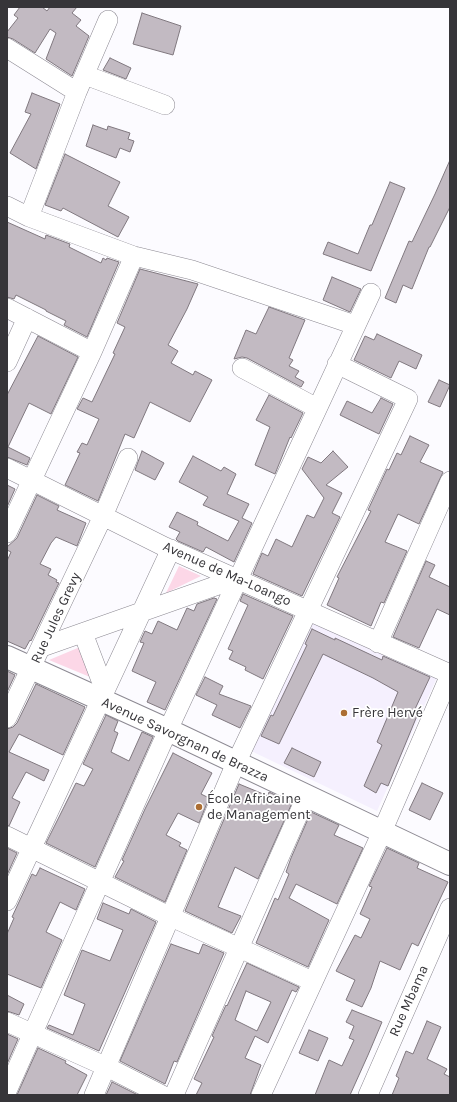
<!DOCTYPE html>
<html>
<head>
<meta charset="utf-8">
<style>
	body { margin:0 }
	#map { position:relative; width:457px; height:1102px; overflow:hidden; background:#fcfbff; font-family:Karla,sans-serif }
	canvas { display:block }
	.frame { position:absolute; inset:0; border:8px solid #363539; pointer-events:none }
</style>
</head>
<body>
<div id="map">
<canvas width="457" height="1102"></canvas>
<div class="frame"></div>
</div>
<script>
const ctx = document.querySelector('canvas').getContext('2d');
ctx.lineJoin = 'round';
function paint(path, color) { ctx.fillStyle = color; ctx.fill(path, 'evenodd'); }
const poly = rows => new Path2D(rows.map(r => 'M' + r).join(''));
function trace(path, color, width, dash) { ctx.strokeStyle = color; ctx.lineWidth = width; ctx.lineCap = dash ? 'butt' : 'round'; ctx.setLineDash(dash || []); ctx.stroke(path); }
function drawText(font, color, halo, rows, align = 'center') {
  ctx.font = font + ' Karla,sans-serif'; ctx.lineWidth = 3.5; ctx.setLineDash([]); ctx.textBaseline = 'middle'; ctx.strokeStyle = halo; ctx.fillStyle = color; for (const [text, x, y, turn = 0] of rows) {
    ctx.save(); ctx.translate(x, y); ctx.rotate((+turn || 0) * Math.PI / 180); ctx.textAlign = isNaN(turn) ? turn : align; if (halo) ctx.strokeText(text, 0, 0); ctx.fillText(text, 0, 0); ctx.restore();
  }
}
const built = poly([
	[310,617,438,675,377,811,249,750]
]);
const green = poly([
	[179,566,201,576,166,593],
	[80,647,90,677,49,660]
]);
const building = poly([
	[20,7,42,7,47,11,50,7,77,7,72,13,81,20,76,26,89,36,72,76,46,59,56,33,50,29,35,53,13,39,7,37,7,32,18,18,14,15,20,7],
	[142,13,181,26,173,55,133,44,142,13],
	[110,58,131,68,126,79,103,70,110,58],
	[32,93,60,104,36,169,10,153,31,114,25,112,32,93],
	[93,125,107,130,108,126,130,133,128,139,134,141,130,152,120,148,116,158,86,146,93,125],
	[65,154,120,182,108,206,129,217,118,237,63,208,61,211,45,205,65,154],
	[450,160,450,207,430,247,429,247,412,289,403,285,396,303,385,298,409,241,412,242,435,194,450,160],
	[390,182,405,188,371,271,323,254,328,242,358,254,370,225,372,225,390,182],
	[7,222,45,239,46,235,70,244,69,247,101,263,103,258,106,260,107,258,119,262,87,337,64,325,66,321,46,311,46,310,16,295,14,299,7,297,7,222],
	[140,269,198,284,187,309,168,345,178,351,171,363,193,375,195,371,212,380,190,422,150,402,134,438,125,434,98,501,65,485,80,453,77,452,82,443,87,445,99,419,77,409,83,398,92,402,115,354,113,353,125,327,117,323,140,269],
	[332,277,361,289,350,312,323,300,332,277],
	[269,307,305,320,289,358,293,360,289,366,299,371,295,377,304,382,301,387,247,358,242,357,234,359,246,330,256,334,269,307],
	[377,334,422,355,416,369,399,361,391,378,354,360,365,336,374,340,377,334],
	[38,336,78,357,51,414,29,403,8,447,30,458,27,465,7,457,7,395,38,336],
	[439,380,450,385,440,407,428,402,439,380],
	[269,395,303,413,291,438,290,437,275,474,255,465,270,427,256,420,269,395],
	[381,398,393,404,379,434,340,415,347,401,372,413,381,398],
	[410,436,429,445,420,462,443,472,419,524,398,514,385,542,407,551,384,603,381,602,371,626,327,605,339,578,337,577,371,511,368,510,387,469,389,470,397,453,401,455,410,436],
	[142,451,164,463,155,480,135,470,142,451],
	[333,451,348,467,326,485,342,493,332,513,340,517,302,596,253,574,262,553,268,556,276,539,292,547,307,515,314,518,324,498,302,469,308,457,321,463,333,451],
	[193,456,221,471,224,467,236,474,227,494,249,504,242,518,252,523,234,562,206,547,203,552,178,541,176,539,180,532,169,527,177,512,198,522,197,525,228,541,239,521,203,505,208,497,179,482,193,456],
	[7,485,15,489,7,507,7,485],
	[37,495,59,506,57,510,86,523,77,546,56,537,51,543,40,564,51,569,48,575,57,580,56,582,59,583,31,641,30,640,25,649,7,641,7,561,11,552,7,550,7,547,17,538,37,495],
	[426,561,435,565,429,577,450,587,450,615,437,609,419,648,393,637,426,561],
	[243,594,293,616,263,679,245,670,246,667,229,659,233,651,228,649,248,605,240,601,243,594],
	[214,598,217,599,165,710,147,702,156,682,132,671,144,643,140,642,145,631,152,634,158,621,177,630,187,608,194,611,197,604,214,598],
	[312,629,335,640,335,638,382,660,383,656,430,677,415,709,419,711,388,786,381,783,376,793,364,786,382,745,377,742,398,692,373,678,323,654,279,744,261,736,271,715,273,716,307,645,305,644,312,629],
	[7,671,15,675,7,692,7,671],
	[205,677,223,686,219,694,251,706,240,728,212,715,217,705,196,695,205,677],
	[36,684,85,707,63,755,19,734,9,752,49,770,44,781,26,772,12,798,20,802,9,826,7,825,7,729,13,727,17,723,36,684],
	[106,715,118,721,114,731,118,733,111,752,129,761,142,732,153,737,95,867,46,843,76,783,84,786,93,769,83,764,106,715],
	[292,748,321,762,314,777,284,763,292,748],
	[173,753,212,773,201,794,209,798,199,823,178,813,166,835,181,843,179,846,187,850,165,902,115,877,124,861,122,860,145,809,173,753],
	[422,783,443,793,430,820,409,810,422,783],
	[239,784,268,796,269,792,292,803,258,879,235,867,218,907,241,916,232,933,185,911,239,784],
	[311,812,339,825,334,835,363,848,337,904,296,884,289,898,329,920,308,967,256,943,275,898,278,900,289,874,286,872,291,858,311,812],
	[7,848,17,853,7,875,7,848],
	[387,848,419,863,417,868,448,882,418,946,412,943,400,970,380,961,371,988,362,1007,346,1000,355,980,336,971,355,935,361,938,370,919,360,914,372,887,369,886,387,848],
	[40,868,85,889,76,910,60,902,46,932,62,940,41,988,7,974,7,934,14,918,12,917,32,874,36,876,40,868],
	[103,903,129,914,131,909,156,922,99,1051,47,1028,49,1025,73,1035,85,1004,64,995,82,950,110,961,123,930,97,919,103,903],
	[171,944,199,954,203,944,224,953,177,1062,174,1061,165,1084,120,1061,171,944],
	[247,963,299,987,296,992,292,990,268,1043,255,1036,245,1058,261,1065,250,1095,196,1095,202,1083,194,1079,214,1037,212,1036,226,1005,227,1006,247,963],
	[246,991,271,1002,257,1031,235,1020,246,991],
	[7,995,24,1004,19,1015,7,1011,7,995],
	[352,1010,382,1022,368,1055,350,1095,315,1095,329,1060,342,1066,354,1040,349,1038,354,1026,346,1022,352,1010],
	[427,1021,441,1027,427,1059,447,1069,444,1074,450,1077,450,1095,392,1095,399,1078,396,1076,406,1051,413,1054,427,1021],
	[309,1030,328,1038,318,1061,299,1053,309,1030],
	[7,1034,18,1039,7,1064,7,1034],
	[38,1048,66,1061,65,1063,87,1075,77,1095,17,1095,38,1048],
	[112,1082,138,1095,106,1095,112,1082]
]);
const minor = poly([
	[7,48,77,92],
	[85,75,165,105],
	[7,206,29,217,134,256,192,270,355,325],
	[29,217,77,92,108,20],
	[7,308,92,352],
	[7,362,27,318],
	[242,368,317,408],
	[7,468,165,547,450,674],
	[7,533,92,352,134,256],
	[83,633,105,691],
	[378,643,450,481],
	[42,647,238,578],
	[7,718,103,516,128,458],
	[7,836,169,916,312,981],
	[7,901,171,549],
	[7,1022,107,1067,162,1095],
	[7,1091,168,730,371,293],
	[94,1095,236,763,408,399,337,364],
	[174,1095,306,797],
	[261,1095,382,832,450,675],
	[368,1095,450,908]
]);
const major = poly([
	[7,657,168,730,450,864]
]);
const markers = [
	[344,713,4,"#ac6e33"],
	[199,807,4,"#ac6e33"]
];
const streetNames = [
	["Avenue de Ma-Loango",227,574,24],
	["Rue Jules Grevy",56,618,-65],
	["Avenue Savorgnan de Brazza",185,740,25],
	["Rue Mbama",409,1001,-66]
];
const poiNames = [
	["Frère Hervé",352,713],
	["École Africaine",207,799],
	["de Management",207,815]
];
paint(built, '#f5f0fe');
paint(green, '#fcd7e7');
paint(building, '#c2bac2');
trace(building, '#80787f', 1);
trace(minor, '#8c8992', 20);
trace(major, '#8c8992', 24);
trace(minor, '#fff', 19);
trace(major, '#fff', 22);
for (const [x, y, r, color] of markers) { const dot = new Path2D(); dot.arc(x, y, r, 0, 2 * Math.PI); ctx.fillStyle = color; ctx.fill(dot); trace(dot, '#fff', 1.5); }
drawText('14px', '#363539', '#fff', streetNames);
drawText('14px', '#363539', '#fff', poiNames, 'left');
</script>
</body>
</html>
